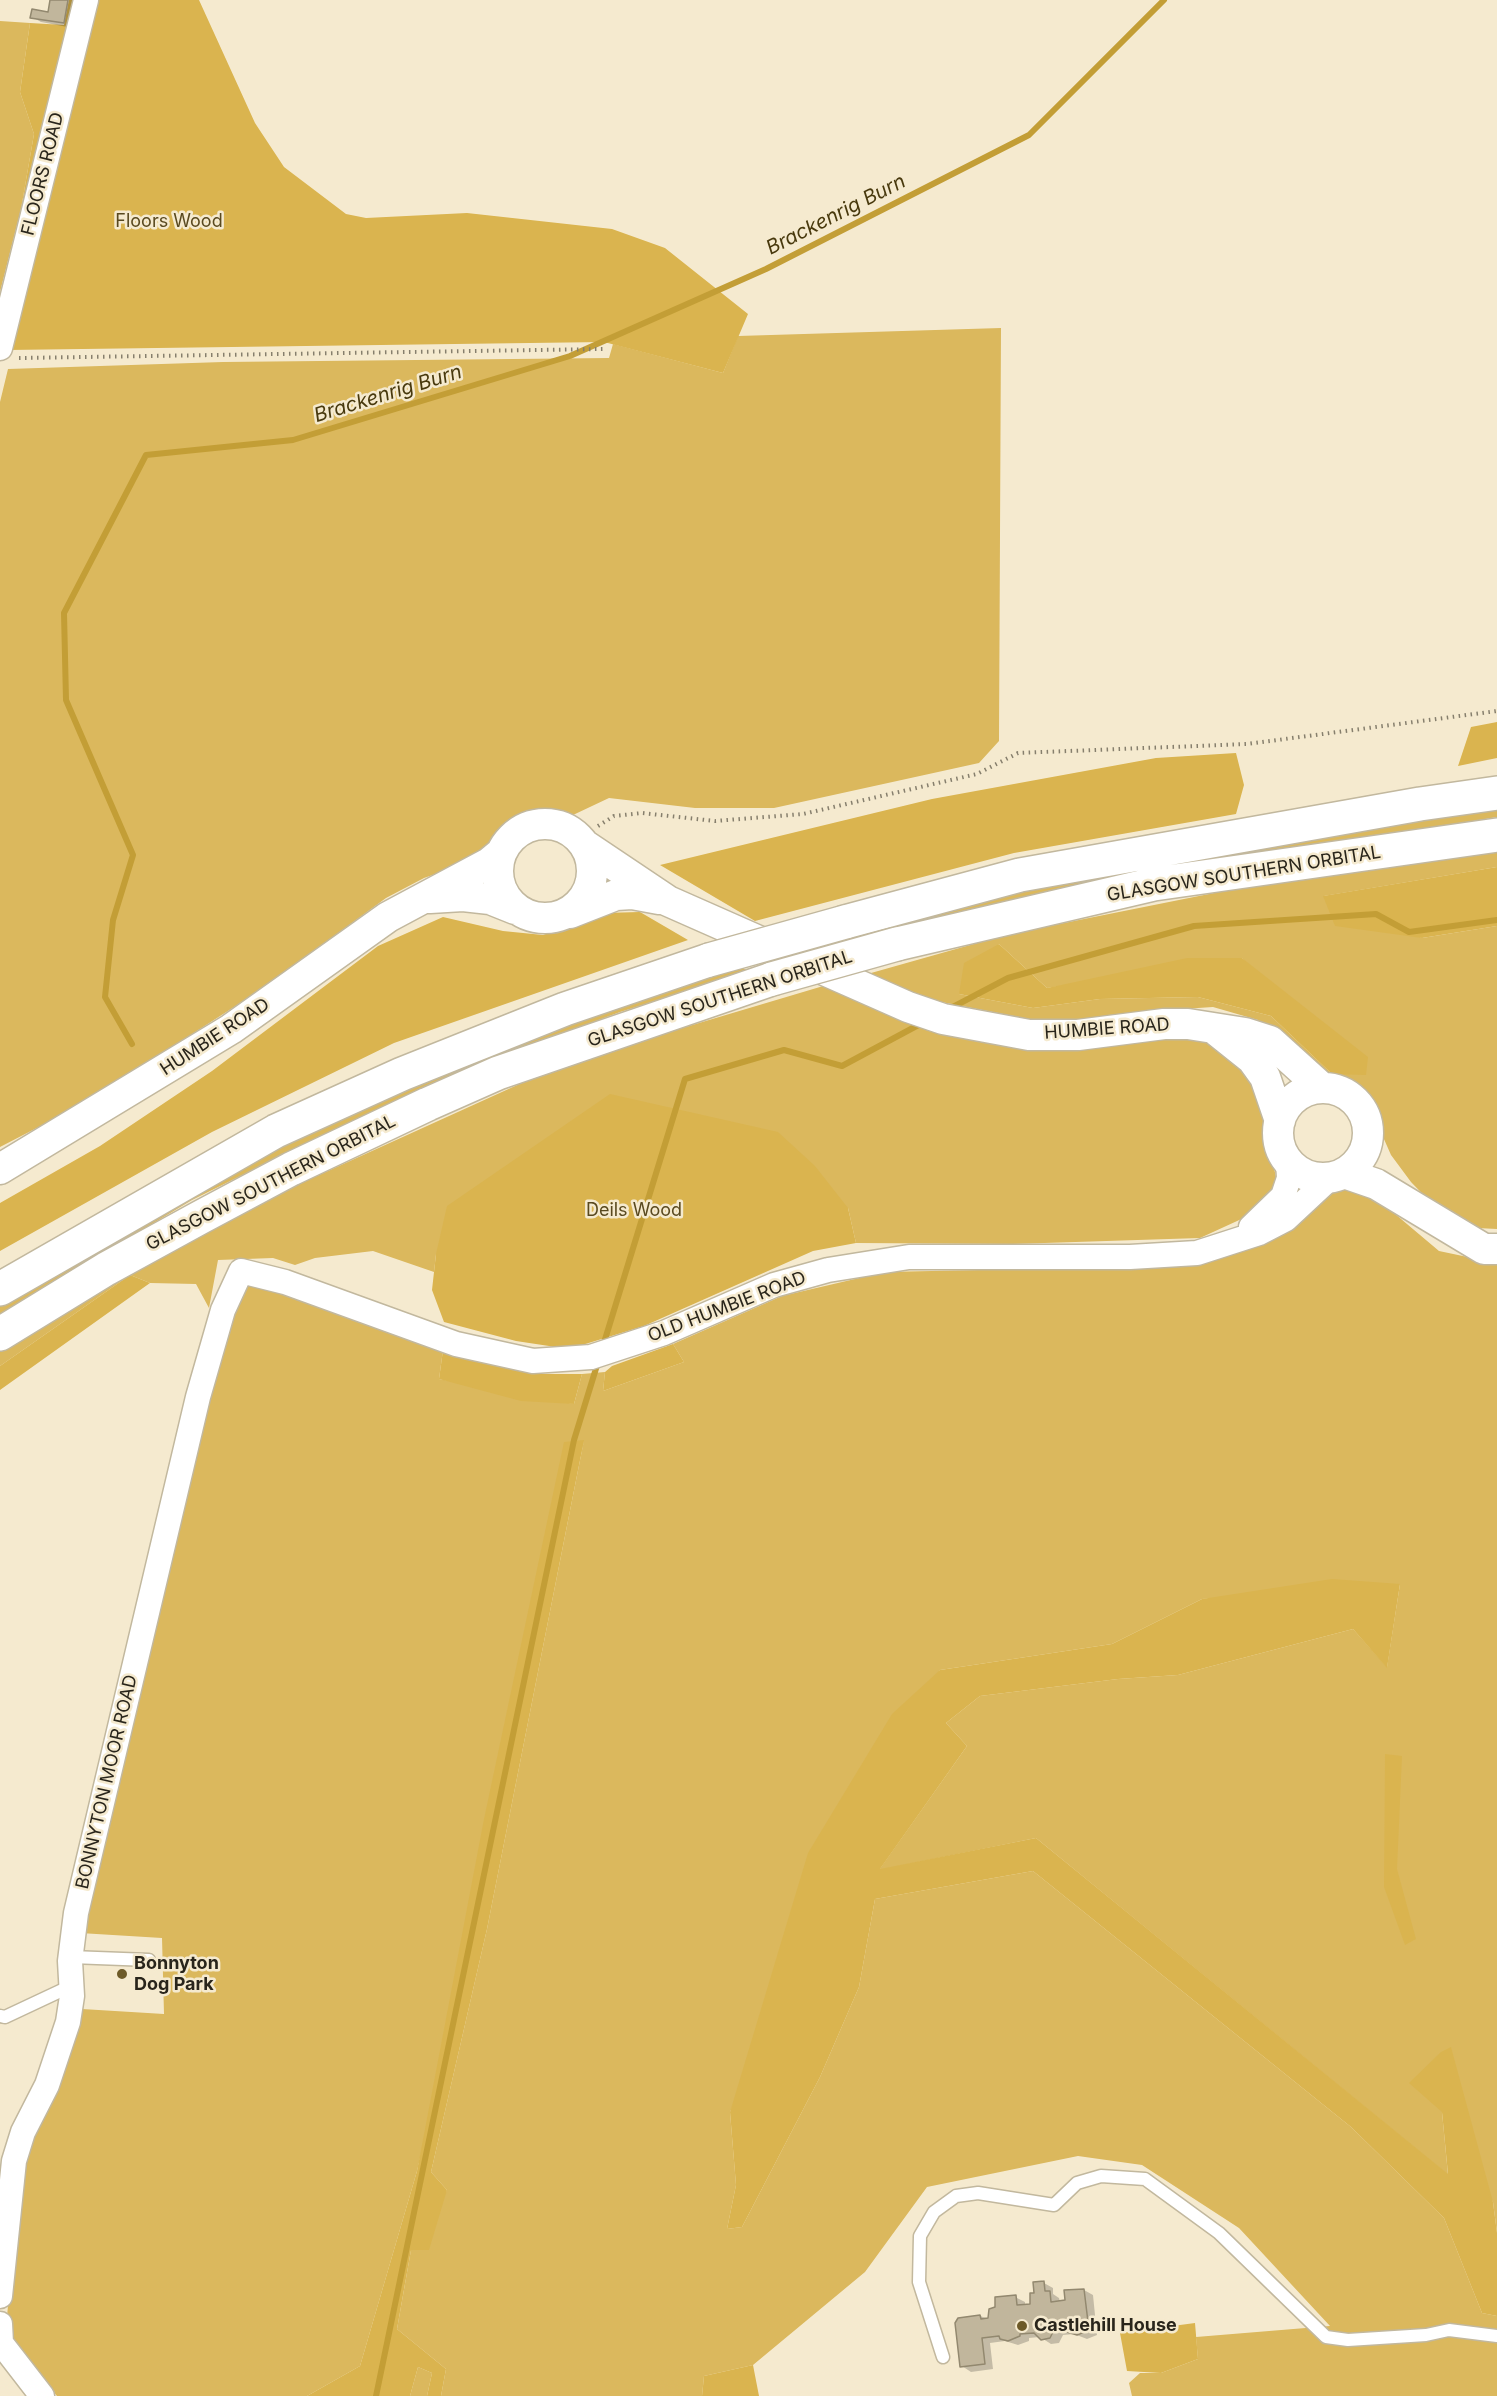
<!DOCTYPE html>
<html>
<head>
<meta charset="utf-8">
<style>
	body { margin:0 }
	canvas { display:block; background:#f5eacf }
</style>
</head>
<body>
<canvas width="1497" height="2396"></canvas>
<script>
const ctx = document.querySelector('canvas').getContext('2d');
ctx.lineJoin = 'round';
function paint(path, color) { ctx.fillStyle = color; ctx.fill(path, 'evenodd'); }
const poly = rows => new Path2D(rows.map(r => 'M' + r).join(''));
function trace(path, color, width, dash) { ctx.strokeStyle = color; ctx.lineWidth = width; ctx.lineCap = dash ? 'butt' : 'round'; ctx.setLineDash(dash || []); ctx.stroke(path); }
function drawText(font, color, halo, rows, align = 'center') {
  ctx.font = font + ' Inter,sans-serif'; ctx.lineWidth = 5; ctx.setLineDash([]); ctx.textBaseline = 'middle'; ctx.strokeStyle = halo; ctx.fillStyle = color; for (const [text, x, y, turn = 0] of rows) {
    ctx.save(); ctx.translate(x, y); ctx.rotate((+turn || 0) * Math.PI / 180); ctx.textAlign = isNaN(turn) ? turn : align; if (halo) ctx.strokeText(text, 0, 0); ctx.fillText(text, 0, 0); ctx.restore();
  }
}
const green = poly([
	[0,21,30,23,20,92,34,134,21,209,0,292],
	[1001,328,999,741,979,763,774,808,695,808,609,798,573,815,551,809,525,816,500,833,482,854,467,863,424,878,386,898,262,989,85,1103,0,1147,0,402,8,369,223,362,609,358,613,344,723,373,738,336],
	[1497,803,1497,817,1363,840,850,943,842,935,1003,892],
	[1497,846,1497,867,1324,896,1422,938,1497,926,1497,1229,1477,1228,1439,1211,1411,1182,1391,1155,1365,1096,1350,1082,1324,1073,1282,1036,1258,1020,1213,1007,1137,1012,1077,1021,1039,1021,931,1000,864,975,1009,934,1264,883],
	[999,944,1047,988,1242,958,1332,1074,1271,1016,1198,997,1100,999,1033,1008,959,994],
	[738,965,749,972,620,1012,501,1057,327,1133,192,1200,0,1315,0,1303,250,1161,441,1072,537,1035],
	[830,984,898,1019,1199,1036,1232,1053,1263,1097,1265,1125,1278,1187,1248,1216,1200,1238,1013,1244,856,1243,848,1208,436,1254,434,1272,373,1251,315,1258,295,1265,273,1258,218,1260,209,1308,196,1284,150,1283,130,1275,0,1366,0,1347,253,1205,568,1062],
	[1342,1184,1369,1192,1439,1251,1477,1259,1497,1259,1497,2233,1493,2202,1442,2112,1448,2175,1036,1838,879,1870,967,1746,946,1723,980,1696,1118,1679,1178,1675,1353,1629,1387,1667,1400,1584,1202,1599,1112,1644,940,1670,730,2112,736,2185,727,2229,742,2227,820,2077,859,1987,875,1899,1033,1871,1351,2127,1444,2218,1482,2313,1497,2316,1497,2396,1132,2396,1129,2383,1140,2373,1161,2373,1198,2359,1196,2337,1330,2326,1239,2228,1142,2165,1078,2156,927,2187,865,2272,753,2365,704,2376,702,2396,441,2396,446,2369,397,2329,411,2250,447,2190,431,2172,487,1929,584,1440,417,2171,360,2366,307,2396,57,2396,8,2337,7,2317,20,2163,31,2136,64,2073,82,2009,164,2014,162,1938,80,1933,125,1734,233,1306,247,1286,263,1283,443,1350,439,1379,574,1404,582,1374,605,1372,603,1391,684,1362,673,1344,782,1296,885,1272,1119,1267,1227,1255],
	[418,2367,432,2373,427,2396,410,2396]
]);
const forest = poly([
	[69,0,78,0,21,209,34,134,20,92,30,23,64,25],
	[94,0,199,0,255,123,284,167,346,214,366,218,467,213,612,229,665,248,748,314,723,373,604,342,8,350],
	[1497,722,1497,758,1458,766,1471,727],
	[1236,753,1244,785,1236,814,1014,853,755,921,660,865,932,799,1156,758],
	[1497,867,1497,926,1422,938,1335,926,1323,896],
	[640,912,688,940,394,1043,212,1132,0,1251,0,1203,100,1146,212,1071,378,946,443,917,503,931,543,935,604,913],
	[999,944,1047,988,1187,958,1242,958,1368,1057,1366,1075,1332,1074,1271,1016,1198,997,1100,999,1033,1008,959,994,964,963],
	[610,1094,778,1132,815,1166,848,1208,856,1243,813,1251,644,1326,569,1349,516,1341,444,1322,432,1290,436,1254,447,1206],
	[130,1275,150,1283,0,1390,0,1366],
	[673,1344,684,1362,603,1391,605,1372,612,1366],
	[443,1350,532,1374,582,1374,574,1404,521,1401,439,1379],
	[584,1440,487,1929,431,2172,447,2190,429,2250,411,2250,397,2329,446,2369,441,2396,427,2396,432,2373,418,2367,410,2396,307,2396,360,2366,417,2171,484,1819,564,1442],
	[1332,1579,1400,1584,1387,1668,1353,1629,1178,1675,1118,1679,980,1696,946,1723,967,1746,880,1869,1036,1838,1448,2174,1442,2112,1409,2083,1441,2052,1451,2047,1493,2202,1497,2233,1497,2316,1482,2313,1444,2218,1351,2127,1033,1871,875,1899,859,1987,820,2077,742,2227,727,2229,736,2185,730,2112,808,1853,892,1714,940,1670,1112,1644,1202,1599],
	[1385,1754,1402,1756,1397,1869,1416,1939,1405,1945,1384,1887],
	[1195,2323,1198,2359,1161,2373,1127,2371,1120,2333],
	[753,2365,759,2396,702,2396,704,2376]
]);
const shadow = poly([
	[52,0,76,0,73,28,41,22,32,17,50,14],
	[1044,2283,1053,2288,1053,2294,1059,2298,1060,2302,1067,2302,1084,2290,1093,2295,1097,2335,1087,2339,1074,2334,1063,2335,1059,2343,1051,2344,1040,2337,1029,2338,1029,2341,1018,2345,1005,2341,990,2343,993,2369,971,2372,962,2366,980,2316,989,2319,1015,2297,1025,2302,1025,2306,1032,2305]
]);
const stream = poly([
	[949,1009,1008,978,1194,926,1376,914,1409,932,1497,920],
	[132,1044,105,997,113,920,133,855,66,700,64,613,146,455,293,440,570,356,766,269,1029,135,1164,0],
	[603,1346,685,1079,784,1050,842,1066,924,1022],
	[376,2396,574,1440,598,1362]
]);
const building = poly([
	[50,0,68,0,64,23,30,18,32,9,48,12,50,0],
	[1044,2281,1045,2291,1050,2291,1051,2302,1065,2300,1064,2290,1084,2289,1089,2330,1077,2335,1067,2332,1067,2329,1054,2330,1050,2338,1041,2340,1034,2333,1020,2334,1020,2336,1008,2341,1000,2339,999,2336,982,2338,985,2364,960,2367,955,2323,958,2318,980,2315,981,2319,988,2318,989,2309,995,2307,995,2297,1016,2295,1017,2305,1030,2304,1030,2293,1034,2293,1033,2282,1044,2281]
]);
const path = poly([
	[19,358,603,349],
	[598,826,614,816,642,813,715,821,803,814,977,774,1018,753,1247,744,1497,711]
]);
const service = poly([
	[71,1957,149,1960],
	[0,2016,5,2017,71,1986],
	[943,2357,919,2282,920,2236,934,2212,956,2196,978,2193,1054,2205,1077,2183,1101,2176,1145,2179,1219,2233,1326,2337,1348,2340,1426,2335,1449,2330,1497,2336]
]);
const minor = poly([
	[0,348,86,0],
	[1251,1227,1283,1196,1289,1178,1288,1161],
	[0,2296,14,2161,23,2132,47,2085,68,2022,72,1996,70,1961,76,1913,198,1397,223,1310,241,1271,285,1282,456,1344,533,1361,591,1357,664,1333,774,1285,828,1270,909,1257,1130,1257,1197,1253,1259,1233,1286,1219,1330,1178],
	[0,2324,1,2343,42,2396]
]);
const tertiary = poly([
	'498 871a47 47 0 1 1 94 0a47 47 0 1 1-94 0Z',
	[586,846,668,901,908,1007,943,1019,1029,1035,1078,1035,1164,1024,1188,1024,1245,1033,1270,1041,1322,1088],
	[430,898,463,896,490,899,515,909],
	[570,913,616,895,632,894,659,899],
	[1217,1031,1252,1059,1265,1077,1280,1121],
	'1278 1133a45 45 0 1 1 90 0a45 45 0 1 1-90 0Z',
	[0,1169,231,1029,388,917,489,863,501,853],
	[1344,1173,1376,1184,1484,1249,1497,1249]
]);
const trunk = poly([
	[845,922,1020,875,1420,804,1497,793],
	[897,944,1154,884,1497,835],
	[0,1289,276,1131,402,1074,565,1009,709,960],
	[0,1334,106,1269,201,1217,291,1169,428,1104,498,1073,772,979]
]);
const trunkBridge = poly([
	[709,960,845,922],
	[772,979,897,944]
]);
const markers = [
	[122,1974,6,"#6d5a28"],
	[1022,2326,6,"#6d5a28"]
];
const streetNames = [
	["FLOORS ROAD",43,174,-76],
	["GLASGOW SOUTHERN ORBITAL",1244,874,-9],
	["GLASGOW SOUTHERN ORBITAL",720,999,-18],
	["HUMBIE ROAD",1107,1029,-4],
	["HUMBIE ROAD",215,1037,-33],
	["GLASGOW SOUTHERN ORBITAL",271,1183,-27],
	["OLD HUMBIE ROAD",727,1307,-21],
	["BONNYTON MOOR ROAD",107,1782,-77]
];
const parkNames = [
	["Floors Wood",169,222],
	["Deils Wood",634,1211]
];
const poiNames = [
	["Bonnyton",134,1964],
	["Dog Park",134,1985],
	["Castlehill House",1034,2326]
];
const waterNames = [
	["Brackenrig Burn",836,215,-27],
	["Brackenrig Burn",388,394,-17]
];
paint(green, '#dbb85d');
paint(forest, '#dab44f');
paint(shadow, '#0003');
trace(stream, '#c39e36', 6);
paint(building, '#c1b69c');
trace(building, '#92886f', 1.5);
trace(service, '#c2b89e', 15);
trace(minor, '#c2b89e', 27);
trace(tertiary, '#c2b89e', 33);
trace(trunk, '#c2b89e', 36);
trace(path, '#867f6d', 4, [1.5, 4.5]);
trace(service, '#fff', 12);
trace(minor, '#fff', 24);
trace(tertiary, '#fff', 30);
trace(trunk, '#fff', 33);
trace(trunkBridge, '#c2b89e', 36, []);
trace(trunkBridge, '#fff', 33);
for (const [x, y, r, color] of markers) { const dot = new Path2D(); dot.arc(x, y, r, 0, 2 * Math.PI); ctx.fillStyle = color; ctx.fill(dot); trace(dot, '#f5eacf', 2); }
drawText('18px', '#29251b', '#f5eacf', streetNames);
drawText('18px', '#59491f', '#f5eacf', parkNames);
drawText('bold 18px', '#29251b', '#f5eacf', poiNames, 'left');
drawText('italic 20px', '#48390d', '#f5eacf', waterNames);
</script>
</body>
</html>
